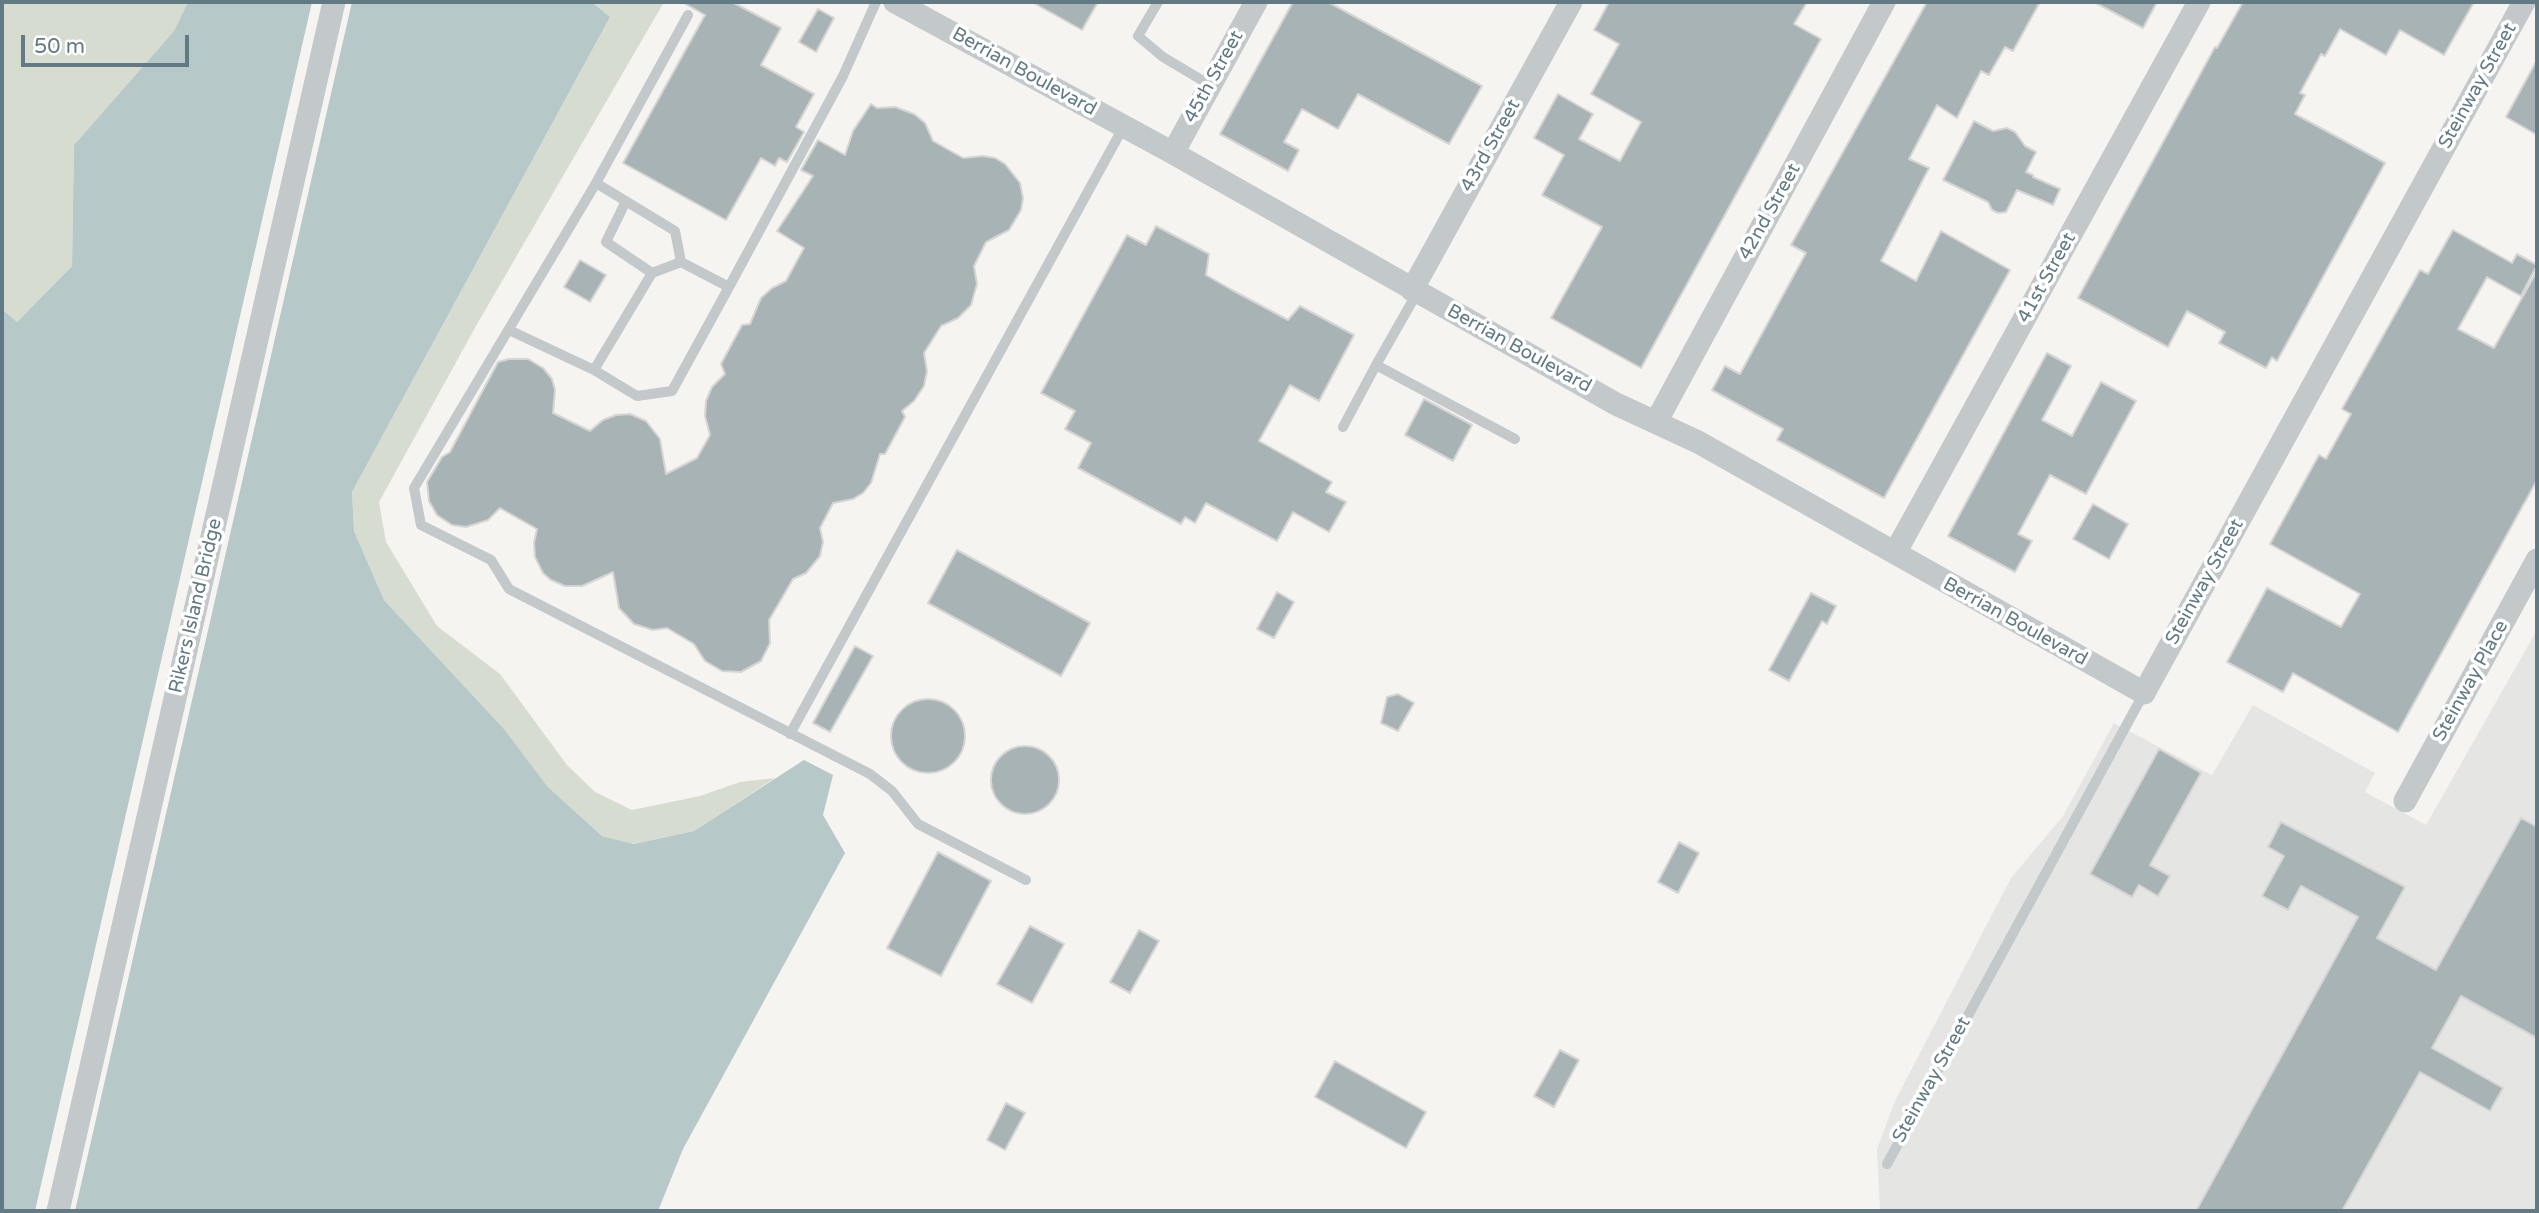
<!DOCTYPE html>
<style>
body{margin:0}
#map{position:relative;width:2539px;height:1213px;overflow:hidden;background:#f5f4f0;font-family:"Varela Round",sans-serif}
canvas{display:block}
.frame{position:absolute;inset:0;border:4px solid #617a83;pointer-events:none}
.scale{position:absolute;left:21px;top:35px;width:168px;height:32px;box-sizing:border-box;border:4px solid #617a83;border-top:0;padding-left:9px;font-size:21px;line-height:24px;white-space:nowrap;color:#617a83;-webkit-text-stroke:5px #fff;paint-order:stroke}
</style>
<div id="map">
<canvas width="2539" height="1213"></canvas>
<div class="frame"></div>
<div class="scale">50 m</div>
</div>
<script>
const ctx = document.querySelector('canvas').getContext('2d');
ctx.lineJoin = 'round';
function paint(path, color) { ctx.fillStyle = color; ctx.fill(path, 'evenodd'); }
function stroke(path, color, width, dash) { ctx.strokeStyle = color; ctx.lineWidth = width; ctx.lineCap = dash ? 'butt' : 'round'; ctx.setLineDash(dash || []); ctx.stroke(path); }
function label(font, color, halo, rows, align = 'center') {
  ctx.font = font + ' "Varela Round",sans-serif'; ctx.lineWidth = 7; ctx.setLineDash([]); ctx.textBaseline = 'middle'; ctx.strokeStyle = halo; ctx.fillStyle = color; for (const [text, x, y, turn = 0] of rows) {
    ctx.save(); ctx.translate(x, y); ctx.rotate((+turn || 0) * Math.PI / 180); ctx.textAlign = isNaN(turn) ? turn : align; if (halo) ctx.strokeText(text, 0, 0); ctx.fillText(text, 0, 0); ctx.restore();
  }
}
paint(new Path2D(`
 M 2537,630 L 2537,1211 L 1880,1211 L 1877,1149 L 1895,1101 L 2011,878 L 2063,816 L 2114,723 L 2212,775 L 2253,705 L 2375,773 L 2365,792 L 2426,825 Z`), '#e5e5e3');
paint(new Path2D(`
 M 2,2 L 188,2 L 174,31 L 74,145 L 72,266 L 17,322 L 2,309 Z
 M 592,2 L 664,2 L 476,326 L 379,502 L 386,542 L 437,626 L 500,674 L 567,765 L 595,792 L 632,810 L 700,796 L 740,782 L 775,778 L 694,831 L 634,844 L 602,836 L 548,787 L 504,729 L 384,600 L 354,531 L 352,492 L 610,17 Z`), '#d7dcd0');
paint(new Path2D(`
 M 188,2 L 592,2 L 610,17 L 352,492 L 354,531 L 384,600 L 504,729 L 548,787 L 602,836 L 634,844 L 694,831 L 804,760 L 833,775 L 823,815 L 845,853 L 683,1149 L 658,1211 L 2,1211 L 2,309 L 17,322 L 72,266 L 74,145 L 174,31 Z`), '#b7c8c9');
paint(new Path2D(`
 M 312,2 L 352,2 L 75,1211 L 35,1211 Z`), '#f5f4f0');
const building = new Path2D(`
 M 682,2 L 732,2 L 781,28 L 761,65 L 814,94 L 796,127 L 804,132 L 787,162 L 779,158 L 775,166 L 761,158 L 726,220 L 623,163 L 705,15 Z
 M 1032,2 L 1098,2 L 1082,30 Z
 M 1293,2 L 1328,2 L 1482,86 L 1449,144 L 1358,94 L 1338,129 L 1302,109 L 1284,142 L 1299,150 L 1288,171 L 1220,134 Z
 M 1609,2 L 1807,2 L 1794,24 L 1821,39 L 1641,368 L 1551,318 L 1602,227 L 1542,195 L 1564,155 L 1534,138 L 1558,94 L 1593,114 L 1579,139 L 1620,161 L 1641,122 L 1591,94 L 1619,44 L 1594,30 Z
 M 1927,2 L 2040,2 L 2013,51 L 2005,47 L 1989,75 L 1981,71 L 1957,118 L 1937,105 L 1909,159 L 1929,168 L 1881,261 L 1916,281 L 1941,231 L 2010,270 L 1884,498 L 1777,440 L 1783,429 L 1712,390 L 1725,366 L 1740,374 L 1806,253 L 1791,245 Z
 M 2094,2 L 2157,2 L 2143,28 Z
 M 2243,2 L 2474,2 L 2444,55 L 2400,30 L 2386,55 L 2340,29 L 2325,56 L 2321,54 L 2300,93 L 2305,95 L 2295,114 L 2385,163 L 2277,361 L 2272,357 L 2266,368 L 2219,343 L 2225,332 L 2187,311 L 2168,347 L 2078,298 L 2215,47 L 2217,48 Z
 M 818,9 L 834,18 L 816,52 L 799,42 Z
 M 2537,60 L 2537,135 L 2506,117 Z
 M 871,104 L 877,108 L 895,107 L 914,114 L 925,123 L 933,141 L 963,158 L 983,156 L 995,158 L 1005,164 L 1020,183 L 1023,198 L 1021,210 L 1009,230 L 986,242 L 974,266 L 977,284 L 971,305 L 958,318 L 941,326 L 924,353 L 927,371 L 924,386 L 914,401 L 902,411 L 905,417 L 885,454 L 880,454 L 871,483 L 863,493 L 853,499 L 833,503 L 820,528 L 823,542 L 820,556 L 806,573 L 793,579 L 769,620 L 770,643 L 761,661 L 741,672 L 722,671 L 705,661 L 694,644 L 667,628 L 653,630 L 634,624 L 619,608 L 613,572 L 582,586 L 565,586 L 551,580 L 543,573 L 535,557 L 534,543 L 537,529 L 500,508 L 488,520 L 466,527 L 452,525 L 437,515 L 429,501 L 427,482 L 442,457 L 450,452 L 498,362 L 509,359 L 528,359 L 543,368 L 552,379 L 555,390 L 553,413 L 590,431 L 603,420 L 616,415 L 630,414 L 646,421 L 660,439 L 666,474 L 697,458 L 710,435 L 705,416 L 706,401 L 712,387 L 725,374 L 721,364 L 742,325 L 750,324 L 761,298 L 772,288 L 786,281 L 804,248 L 777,231 L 813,176 L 801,170 L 818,140 L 845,155 L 853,131 Z
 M 1974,121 L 1993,131 L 2007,128 L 2015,132 L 2025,146 L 2036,152 L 2026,172 L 2033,175 L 2033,177 L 2060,189 L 2053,205 L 2017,190 L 2006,212 L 1998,213 L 1992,210 L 1988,202 L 1943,180 Z
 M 1156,226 L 1209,254 L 1206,275 L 1232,290 L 1288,320 L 1300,306 L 1354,335 L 1319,401 L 1290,385 L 1259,441 L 1332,482 L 1326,492 L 1346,502 L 1329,532 L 1293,512 L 1277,541 L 1206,503 L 1195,523 L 1185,517 L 1181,524 L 1078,468 L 1091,443 L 1065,429 L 1075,411 L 1041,393 L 1127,235 L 1146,245 Z
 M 2453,230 L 2512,263 L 2517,254 L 2537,265 L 2521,296 L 2487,277 L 2458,329 L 2494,348 L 2537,271 L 2537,480 L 2398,732 L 2293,673 L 2283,692 L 2227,662 L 2267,588 L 2341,627 L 2360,594 L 2270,544 L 2319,455 L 2326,459 L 2351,414 L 2342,409 L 2420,270 L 2428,274 Z
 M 580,260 L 606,275 L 590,302 L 564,287 Z
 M 2047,353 L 2071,366 L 2042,420 L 2072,436 L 2101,382 L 2136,401 L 2086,494 L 2050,475 L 2018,534 L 2032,541 L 2015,572 L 1948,536 Z
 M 1424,399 L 1472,425 L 1453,461 L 1405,435 Z
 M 2093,504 L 2128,524 L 2109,559 L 2073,539 Z
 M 957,550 L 1090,623 L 1061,676 L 928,603 Z
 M 1277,592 L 1294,602 L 1274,638 L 1257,629 Z
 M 1811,593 L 1836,606 L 1827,624 L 1822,621 L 1789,681 L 1769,670 Z
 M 855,646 L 873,656 L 830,732 L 813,723 Z
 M 1398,694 L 1414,703 L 1398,731 L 1381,723 L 1387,697 Z
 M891 736a37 37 0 1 1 74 0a37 37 0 1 1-74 0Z
 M991 780a34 34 0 1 1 68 0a34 34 0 1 1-68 0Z
 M 2159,749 L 2201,773 L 2150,865 L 2170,876 L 2158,896 L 2139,885 L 2132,897 L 2090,874 Z
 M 2521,818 L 2537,827 L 2537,1038 L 2461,996 L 2432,1048 L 2503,1088 L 2490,1111 L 2420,1072 L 2342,1211 L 2196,1211 L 2358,917 L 2301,886 L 2288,910 L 2262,896 L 2284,856 L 2268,847 L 2281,822 L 2405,887 L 2377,938 L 2436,970 Z
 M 1679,842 L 1699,853 L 1678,893 L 1658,882 Z
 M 938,852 L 991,881 L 941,976 L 887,948 Z
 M 1030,926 L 1064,944 L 1032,1003 L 997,984 Z
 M 1139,930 L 1159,941 L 1130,993 L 1110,982 Z
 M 1560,1050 L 1579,1060 L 1554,1107 L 1534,1096 Z
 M 1335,1061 L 1426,1112 L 1406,1148 L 1315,1097 Z
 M 1006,1103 L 1025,1113 L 1005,1150 L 987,1140 Z`);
paint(building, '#a8b3b5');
stroke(building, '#d5d5d3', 2);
stroke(new Path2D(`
 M 1158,2 L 1138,36 L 1163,57 L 1210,85
 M 688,15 L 596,183 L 414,488 L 421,525 L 491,560 L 509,589 L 870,774 L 892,791 L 918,824 L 1026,880
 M 596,183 L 675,231 L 681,262
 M 626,201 L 606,242 L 652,273 L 681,262 L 729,287 L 843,76 L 876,2
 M 1417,293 L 1376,365 L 1515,439
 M 509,330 L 594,370 L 652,273
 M 594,370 L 637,396 L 672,391 L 729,287
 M 1343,427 L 1376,365
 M 790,734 L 1124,126
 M 1887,1164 L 2144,693`), '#c3c8ca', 10);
stroke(new Path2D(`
 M 895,2 L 1173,153 L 1616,404 L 1698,442 L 2144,693 L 2524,2
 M 1173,153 L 1256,2
 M 1412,290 L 1571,2
 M 1656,422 L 1884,2
 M 1895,553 L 2199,2
 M 2405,801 L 2537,560
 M 58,1211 L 334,2`), '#c3c8ca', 23);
label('19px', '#617a83', '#fff', [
 ["Berrian Boulevard",1024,72,29],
 ["45th Street",1214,77,-61],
 ["Steinway Street",2478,86,-61],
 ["43rd Street",1491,146,-61],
 ["42nd Street",1770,212,-61],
 ["41st Street",2047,278,-61],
 ["Berrian Boulevard",1519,349,29],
 ["Steinway Street",2205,582,-61],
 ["Rikers Island Bridge",196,606,-77],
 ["Berrian Boulevard",2015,622,29],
 ["Steinway Place",2471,681,-61],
 ["Steinway Street",1932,1080,-61]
]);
</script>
